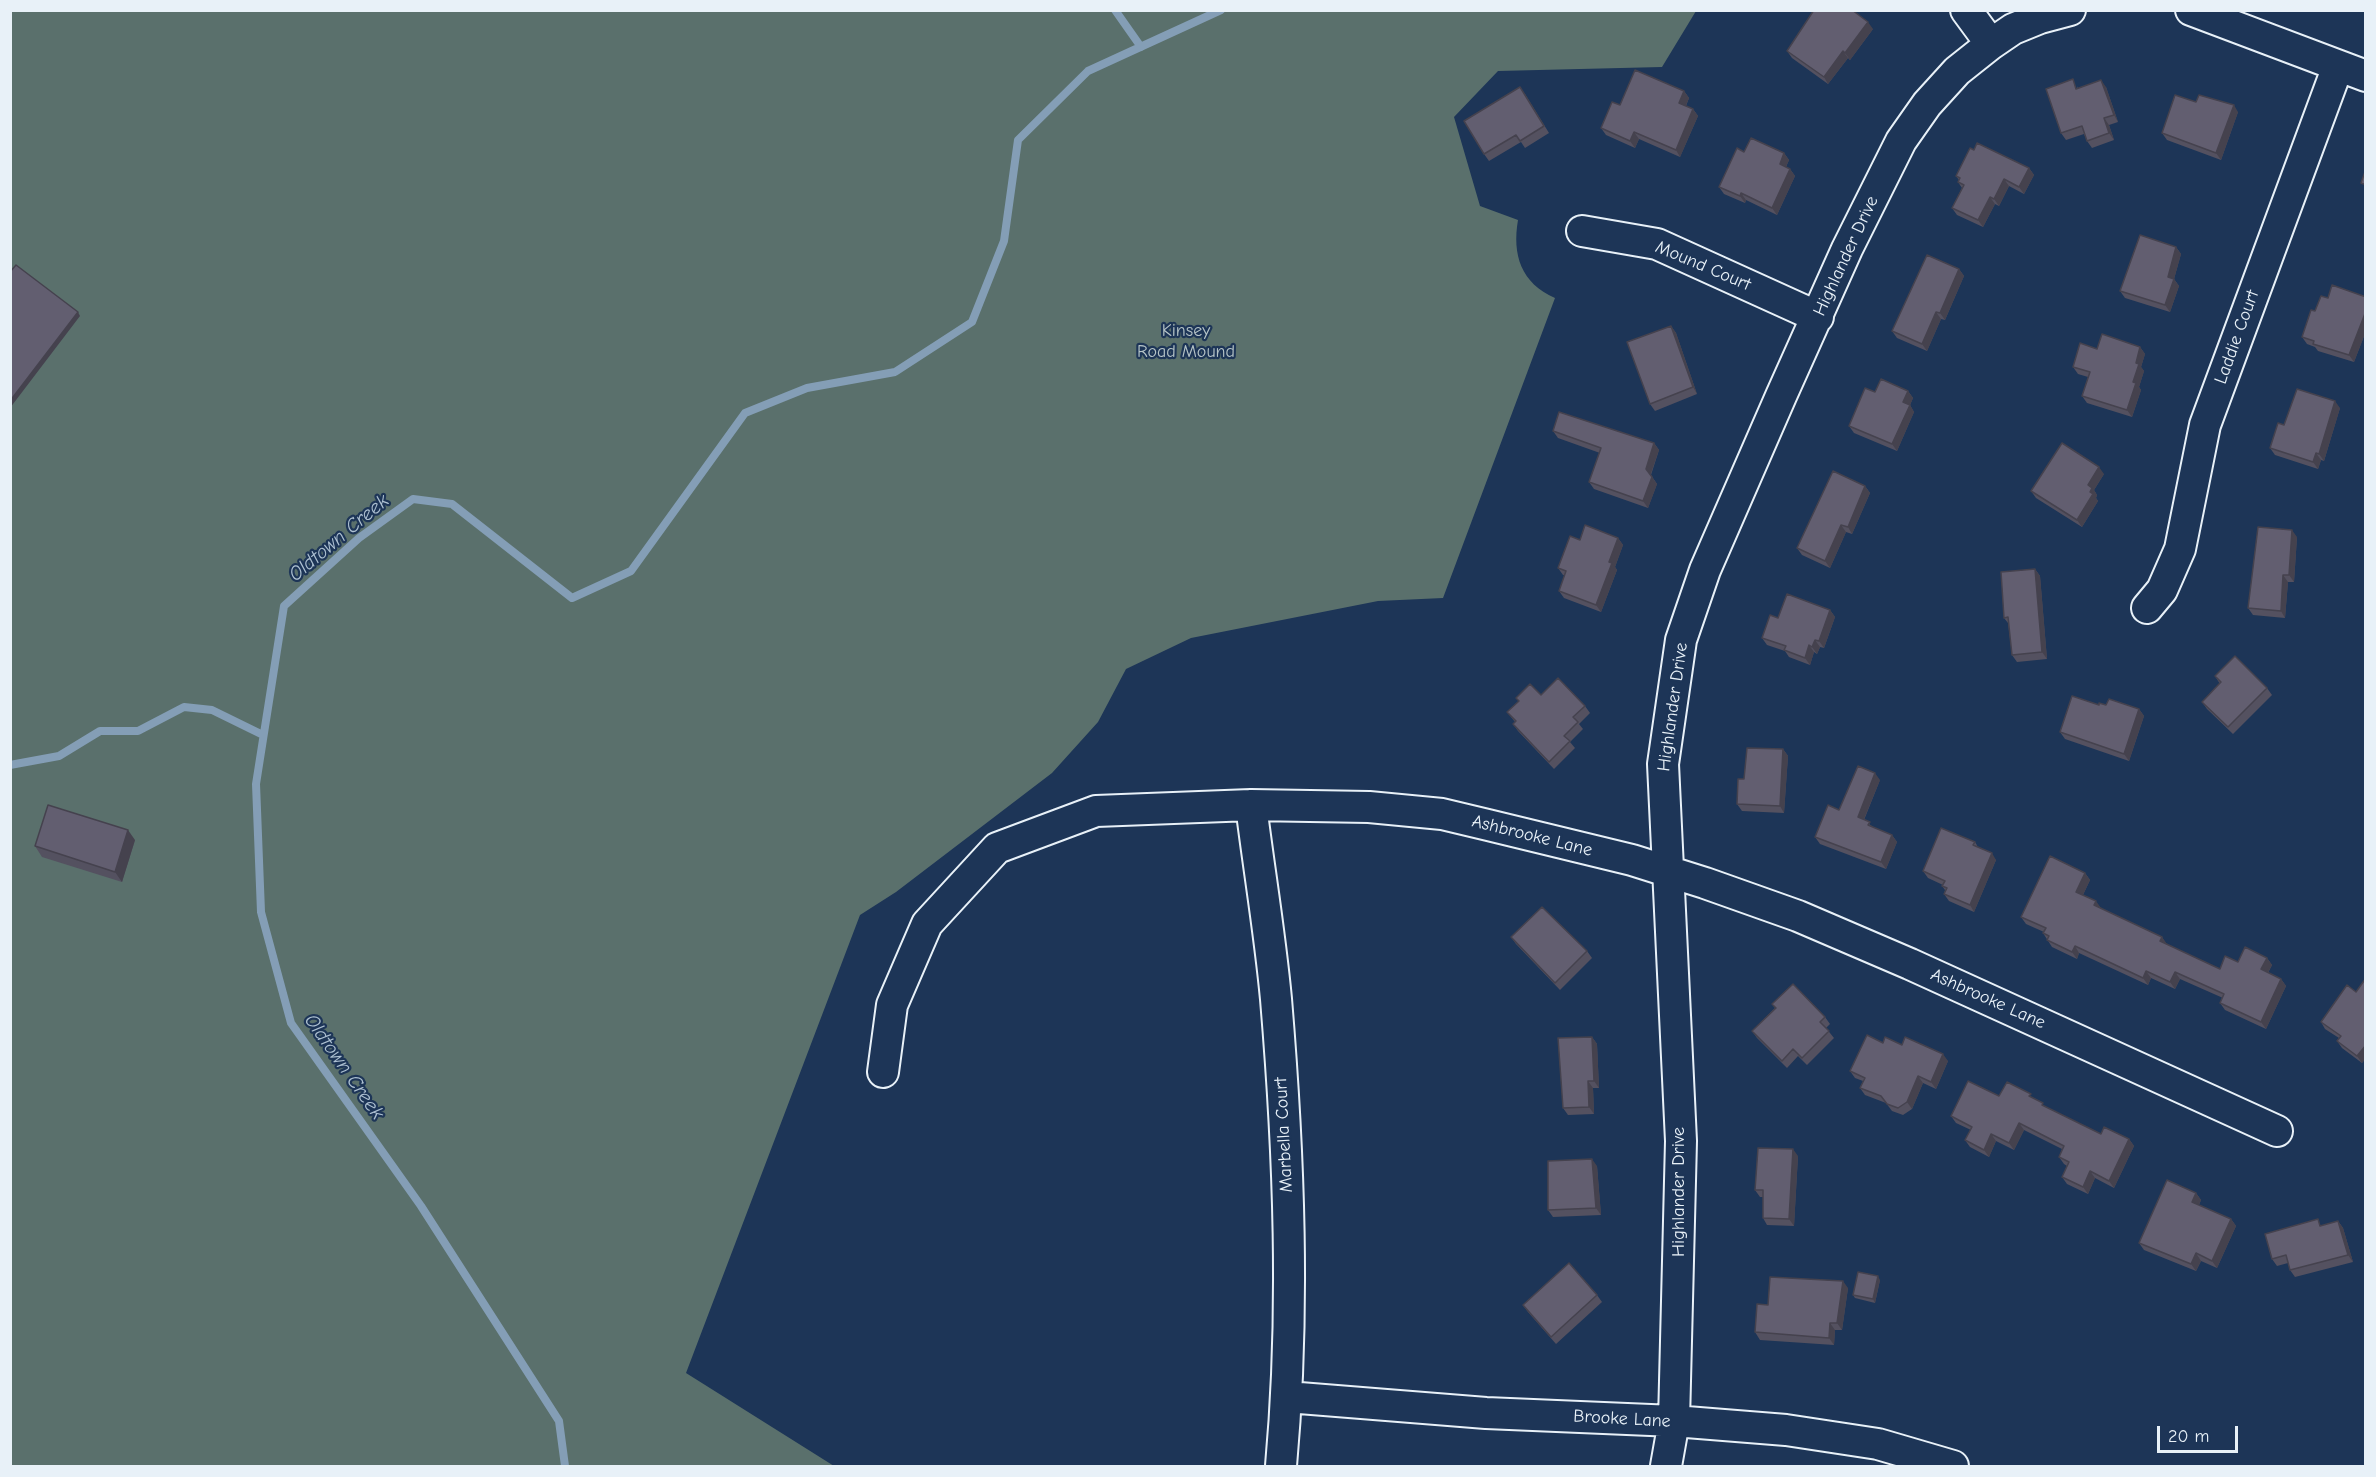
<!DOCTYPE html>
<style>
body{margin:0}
#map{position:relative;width:2376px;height:1477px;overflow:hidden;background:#1d3557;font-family:"Comic Neue",sans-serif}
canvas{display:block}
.frame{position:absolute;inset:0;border:12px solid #e8f1f8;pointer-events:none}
.scale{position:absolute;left:2157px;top:1426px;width:81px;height:27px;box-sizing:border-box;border:3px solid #e8f1f8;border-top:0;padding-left:8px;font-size:18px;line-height:21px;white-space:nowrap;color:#e8f1f8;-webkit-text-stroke:4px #1d3557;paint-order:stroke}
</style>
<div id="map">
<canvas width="2376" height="1477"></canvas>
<div class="frame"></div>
<div class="scale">20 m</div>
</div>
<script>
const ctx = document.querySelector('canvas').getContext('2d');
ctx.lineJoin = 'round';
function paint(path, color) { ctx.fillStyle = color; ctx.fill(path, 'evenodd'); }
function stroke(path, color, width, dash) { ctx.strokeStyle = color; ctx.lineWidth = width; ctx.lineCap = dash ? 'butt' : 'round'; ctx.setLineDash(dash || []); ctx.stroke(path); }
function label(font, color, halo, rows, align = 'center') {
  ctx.font = font + ' "Comic Neue",sans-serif'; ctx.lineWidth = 4.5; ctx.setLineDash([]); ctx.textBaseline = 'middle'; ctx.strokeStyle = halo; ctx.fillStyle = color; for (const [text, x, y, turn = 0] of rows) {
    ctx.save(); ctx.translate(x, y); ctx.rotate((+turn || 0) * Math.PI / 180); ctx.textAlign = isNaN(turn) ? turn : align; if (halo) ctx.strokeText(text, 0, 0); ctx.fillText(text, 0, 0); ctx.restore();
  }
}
paint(new Path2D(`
 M 10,11 L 1696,11 L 1662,67 L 1498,71 L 1454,117 L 1480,206 L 1518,220 C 1512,255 1521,283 1555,298 L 1443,598 L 1378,601 L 1191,638 L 1126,669 L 1098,722 L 1052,773 L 896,892 L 860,915 L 686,1373 L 834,1466 L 11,1466 Z`), '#5a706c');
stroke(new Path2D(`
 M 1115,10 L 1141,47
 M 10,765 L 59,756 L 100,731 L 138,731 L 184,707 L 212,710 L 263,735
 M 565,1466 L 559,1421 L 421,1206 L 291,1023 L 261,912 L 256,784 L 284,606 L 359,538 L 413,499 L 452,504 L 572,598 L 631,571 L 745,413 L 807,388 L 895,372 L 972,322 L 1004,241 L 1018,140 L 1088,71 L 1221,10`), '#849eb6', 8);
const minor = new Path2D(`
 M 1966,10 L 1991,44
 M 2191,10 L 2366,76
 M 1582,231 L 1657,244 L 1818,317
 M 2147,608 L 2162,590 L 2180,549 L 2205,425 L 2338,66
 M 1251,805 C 1259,870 1270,934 1276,999 C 1289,1154 1295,1312 1281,1466
 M 883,1072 L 892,1005 L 927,924 L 997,848 L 1096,811 L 1251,805 L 1369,807 L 1442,814 L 1488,825 L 1632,860 L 1705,883 L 1798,916 L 1910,964 L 2277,1131
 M 1287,1397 L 1486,1413 L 1674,1421 L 1786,1430 L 1878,1444 L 1953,1466
 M 1666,1466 L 1674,1421 L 1681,1141 L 1663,764 L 1681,640 L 1705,570 L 1781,396 L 1847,249 L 1901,141 L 1927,104 L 1957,71 L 1991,44 L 2013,29 L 2040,18 L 2070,10`);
stroke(minor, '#e8f1f8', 34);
stroke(minor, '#1d3557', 30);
paint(new Path2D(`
 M 1873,29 L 1850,60 L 1848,58 L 1828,84 L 1792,58 L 1787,51 Z
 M 2078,86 L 2078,88 L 2106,87 L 2118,122 L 2109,125 L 2114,140 L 2092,148 L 2087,141 L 2084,134 L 2066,140 L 2061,133 Z
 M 1684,91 L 1689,98 L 1686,106 L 1693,109 L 1698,116 L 1680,157 L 1639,139 L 1635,148 L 1606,135 L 1601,128 L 1620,105 Z
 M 1525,94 L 1549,133 L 1525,148 L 1521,142 L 1489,161 L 1484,154 Z
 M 2196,102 L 2238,112 L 2221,160 L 2167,140 L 2162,133 Z
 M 1974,150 L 2029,168 L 2034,175 L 2024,194 L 2009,186 L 1999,206 L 1995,204 L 1983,227 L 1957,215 L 1952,208 L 1962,188 L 1958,182 L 1959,180 L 1956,176 Z
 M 1744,152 L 1784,153 L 1789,160 L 1786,167 L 1790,169 L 1795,176 L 1777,215 L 1746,200 L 1745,203 L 1724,194 L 1719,187 Z
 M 2176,247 L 2181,254 L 2174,279 L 2179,286 L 2170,312 L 2125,298 L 2120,291 Z
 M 1959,269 L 1964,276 L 1945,320 L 1941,319 L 1927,351 L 1897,338 L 1892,331 Z
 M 2366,297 L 2366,331 L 2354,362 L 2318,351 L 2315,347 L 2307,344 L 2302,337 L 2315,311 L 2328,298 Z
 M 1671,326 L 1676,333 L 1697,394 L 1655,411 L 1650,404 Z
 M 2140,347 L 2145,354 L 2141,367 L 2144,371 L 2139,387 L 2141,390 L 2132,417 L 2087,403 L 2082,396 L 2088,377 L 2078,374 L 2073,367 L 2097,349 Z
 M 1908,391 L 1913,398 L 1910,405 L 1914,412 L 1897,451 L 1854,433 L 1849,426 L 1875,392 Z
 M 2340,408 L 2324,461 L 2321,460 L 2318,469 L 2275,455 L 2270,448 L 2284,425 Z
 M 1553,431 L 1654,443 L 1659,450 L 1651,475 L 1657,484 L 1648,508 L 1594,489 L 1589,482 L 1600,453 L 1558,438 Z
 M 2104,474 L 2094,490 L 2097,495 L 2096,498 L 2098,501 L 2082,527 L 2036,498 L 2031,491 Z
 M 1865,486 L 1870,493 L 1852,534 L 1846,532 L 1830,568 L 1802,555 L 1797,548 Z
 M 2297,537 L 2294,582 L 2288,582 L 2285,618 L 2253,615 L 2248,608 Z
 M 1618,538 L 1623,545 L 1615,567 L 1617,570 L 1601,612 L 1564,598 L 1559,591 L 1565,575 L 1563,575 L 1558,568 L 1580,540 Z
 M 2035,569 L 2040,576 L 2047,659 L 2017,662 L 2012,655 L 2008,623 L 2004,618 Z
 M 1830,610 L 1835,617 L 1824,648 L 1820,647 L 1817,654 L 1814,652 L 1810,665 L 1789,657 L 1785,651 L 1767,645 L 1762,638 L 1778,618 Z
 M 2215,676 L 2267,688 L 2272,695 L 2233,734 L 2207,709 L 2202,702 L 2220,684 Z
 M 1541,695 L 1585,706 L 1590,713 L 1579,724 L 1583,729 L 1570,742 L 1575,748 L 1554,769 L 1518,731 L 1513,724 L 1515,722 L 1507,712 Z
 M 2099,705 L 2139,709 L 2144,716 L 2129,761 L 2065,739 L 2060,732 Z
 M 1783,749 L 1788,756 L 1784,813 L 1742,811 L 1737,804 L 1744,779 Z
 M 1880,780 L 1864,820 L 1873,827 L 1892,835 L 1897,842 L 1886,869 L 1820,844 L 1815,837 L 1839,810 Z
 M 135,840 L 122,882 L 42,857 L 35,846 Z
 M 1975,842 L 1978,847 L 1996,860 L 1974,912 L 1949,901 L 1944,894 L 1945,890 L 1942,886 L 1943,885 L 1928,878 L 1923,871 Z
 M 2085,873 L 2090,880 L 2083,895 L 2100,908 L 2162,937 L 2166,944 L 2220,969 L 2238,962 L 2267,958 L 2272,965 L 2268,973 L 2281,979 L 2286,986 L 2266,1029 L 2225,1010 L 2220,1003 L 2223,998 L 2180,979 L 2175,989 L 2151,978 L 2148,985 L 2079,953 L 2077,959 L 2052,947 L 2043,933 L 2044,932 L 2026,924 L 2021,917 Z
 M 1511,937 L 1587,951 L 1592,958 L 1560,990 L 1516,944 Z
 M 2366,978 L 2366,1058 L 2362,1063 L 2342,1048 L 2337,1041 L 2339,1038 L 2325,1029 L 2321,1022 L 2356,992 Z
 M 1772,1004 L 1825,1017 L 1830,1024 L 1826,1028 L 1834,1038 L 1807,1065 L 1798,1056 L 1787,1068 L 1757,1038 L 1752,1031 L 1775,1008 Z
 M 1592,1037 L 1597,1044 L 1599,1088 L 1593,1088 L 1594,1114 L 1568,1115 L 1563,1108 Z
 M 1883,1043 L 1902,1045 L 1948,1061 L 1936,1089 L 1923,1083 L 1912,1109 L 1903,1115 L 1892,1111 L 1886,1103 L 1865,1095 L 1860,1088 L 1863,1081 L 1855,1078 L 1850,1071 Z
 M 1999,1096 L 2033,1098 L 2047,1108 L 2101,1134 L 2129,1139 L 2134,1146 L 2114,1188 L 2095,1178 L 2088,1194 L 2067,1184 L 2062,1177 L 2067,1166 L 2064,1164 L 2059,1157 L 2062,1149 L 2024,1130 L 2014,1150 L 1996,1141 L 1989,1157 L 1970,1147 L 1965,1140 L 1971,1130 L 1956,1123 L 1951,1116 Z
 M 1798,1156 L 1794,1226 L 1767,1225 L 1763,1218 L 1763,1197 L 1760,1197 L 1755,1190 Z
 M 1597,1166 L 1601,1215 L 1553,1217 L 1548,1210 Z
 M 2196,1193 L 2201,1200 L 2199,1205 L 2231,1219 L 2236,1226 L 2217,1268 L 2201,1261 L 2196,1271 L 2144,1250 L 2139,1243 Z
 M 2338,1221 L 2343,1228 L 2353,1262 L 2295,1277 L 2290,1270 L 2288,1263 L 2277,1266 L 2272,1259 L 2323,1225 Z
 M 1880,1280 L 1875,1303 L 1855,1298 L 1853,1295 Z
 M 1848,1288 L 1842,1330 L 1835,1330 L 1834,1345 L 1760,1340 L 1755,1332 L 1768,1305 Z
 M 1597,1295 L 1602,1302 L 1556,1344 L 1528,1312 L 1523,1305 Z`), '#545160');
paint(new Path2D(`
 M 1868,22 L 1873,29 L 1850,60 L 1845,53 Z
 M 1843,51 L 1848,58 L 1828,84 L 1824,77 Z
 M 2101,80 L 2106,87 L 2118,122 L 2114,115 Z
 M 1684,91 L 1689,98 L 1684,110 L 1679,103 Z
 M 2234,105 L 2238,112 L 2221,160 L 2216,153 Z
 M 1693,109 L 1698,116 L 1680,157 L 1676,150 Z
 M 2104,118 L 2109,125 L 2114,140 L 2109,133 Z
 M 1634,132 L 1639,139 L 1635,148 L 1630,141 Z
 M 1784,153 L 1789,160 L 1784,171 L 1780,164 Z
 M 2029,168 L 2034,175 L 2024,194 L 2019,187 Z
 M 1790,169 L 1795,176 L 1777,215 L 1772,208 Z
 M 2004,179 L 2009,186 L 1999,206 L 1994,199 Z
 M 1741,193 L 1746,200 L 1745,203 L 1740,196 Z
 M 1990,197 L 1995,204 L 1983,227 L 1978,220 Z
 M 2176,247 L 2181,254 L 2174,279 L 2179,286 L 2170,312 L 2165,305 L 2168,277 Z
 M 1959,269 L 1964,276 L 1945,320 L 1940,313 Z
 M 2366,311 L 2366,331 L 2354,362 L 2349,355 Z
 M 78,312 L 80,316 L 10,408 L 10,401 Z
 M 1936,312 L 1941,319 L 1927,351 L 1922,344 Z
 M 1671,326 L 1676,333 L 1697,394 L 1693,387 Z
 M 2140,347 L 2145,354 L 2141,367 L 2144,371 L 2139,387 L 2141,390 L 2132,417 L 2127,410 L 2133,382 L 2136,363 Z
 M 1908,391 L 1913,398 L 1910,405 L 1914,412 L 1897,451 L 1892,444 L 1903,402 Z
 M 2335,401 L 2340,408 L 2324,461 L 2319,454 Z
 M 1654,443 L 1659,450 L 1650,476 L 1646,469 Z
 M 2316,453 L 2321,460 L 2318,469 L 2313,462 Z
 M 2099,467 L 2104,474 L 2094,490 L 2097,495 L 2096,498 L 2098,501 L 2082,527 L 2077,520 L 2088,485 Z
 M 1652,477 L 1657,484 L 1648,508 L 1643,501 Z
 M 1865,486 L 1870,493 L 1852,534 L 1848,527 Z
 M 1841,525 L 1846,532 L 1830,568 L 1825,561 Z
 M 2292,530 L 2297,537 L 2294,582 L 2289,575 Z
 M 1618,538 L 1623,545 L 1615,567 L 1617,570 L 1601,612 L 1596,605 L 1609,562 Z
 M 2035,569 L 2040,576 L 2047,659 L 2042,652 Z
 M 2283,575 L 2288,582 L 2285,618 L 2281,611 Z
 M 1830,610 L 1835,617 L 1824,648 L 1819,641 Z
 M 1815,640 L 1820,647 L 1817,654 L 1812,647 Z
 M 1809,645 L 1814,652 L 1810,665 L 1805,658 Z
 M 2139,709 L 2144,716 L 2129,761 L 2124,754 Z
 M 1783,749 L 1788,756 L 1784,813 L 1780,806 Z
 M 1875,773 L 1880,780 L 1862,824 L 1858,817 Z
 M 128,830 L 135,840 L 122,882 L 115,872 Z
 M 1892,835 L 1897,842 L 1886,869 L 1881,862 Z
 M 1992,853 L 1996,860 L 1974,912 L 1970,905 Z
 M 2085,873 L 2090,880 L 2081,899 L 2076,892 Z
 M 2096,901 L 2101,908 L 2094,905 Z
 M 2162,937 L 2167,944 L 2165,948 L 2160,941 Z
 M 2075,946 L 2079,953 L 2077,959 L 2072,952 Z
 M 2267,958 L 2272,965 L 2266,976 L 2261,969 Z
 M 2146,971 L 2151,978 L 2148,985 L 2143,978 Z
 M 2175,972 L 2180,979 L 2175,989 L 2170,982 Z
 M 2281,979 L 2286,986 L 2266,1029 L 2261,1022 Z
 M 1592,1037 L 1597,1044 L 1599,1088 L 1594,1081 Z
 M 2366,1045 L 2366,1058 L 2362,1063 L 2357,1056 Z
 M 1943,1054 L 1948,1061 L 1936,1089 L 1931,1082 Z
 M 1918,1076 L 1923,1083 L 1912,1109 L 1907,1102 Z
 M 1588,1081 L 1593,1088 L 1594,1114 L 1589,1107 Z
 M 2019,1123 L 2024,1130 L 2014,1150 L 2009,1143 Z
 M 1991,1134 L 1996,1141 L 1989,1157 L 1984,1150 Z
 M 2129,1139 L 2134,1146 L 2114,1188 L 2109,1181 Z
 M 1793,1149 L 1798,1156 L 1794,1226 L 1789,1219 Z
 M 1592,1159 L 1597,1166 L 1601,1215 L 1596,1208 Z
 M 2090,1171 L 2095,1178 L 2088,1194 L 2083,1187 Z
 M 2196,1193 L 2201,1200 L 2197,1209 L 2192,1202 Z
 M 2231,1219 L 2236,1226 L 2217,1268 L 2212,1261 Z
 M 2338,1221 L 2343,1228 L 2353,1262 L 2348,1255 Z
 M 2196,1253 L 2201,1261 L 2196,1271 L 2191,1264 Z
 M 1878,1276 L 1880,1280 L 1875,1303 L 1873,1299 Z
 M 1843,1281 L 1848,1288 L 1842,1330 L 1837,1323 Z
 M 1830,1323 L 1835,1330 L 1834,1345 L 1829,1338 Z`), '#45424e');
const building = new Path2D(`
 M 1814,10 L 1852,10 L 1868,22 L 1845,53 L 1843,51 L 1824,77 L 1787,51 Z
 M 1635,70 L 1684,91 L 1679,103 L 1693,109 L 1676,150 L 1634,132 L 1630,141 L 1601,128 L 1612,102 L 1620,105 Z
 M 2073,79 L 2076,89 L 2101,80 L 2114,115 L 2104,118 L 2109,133 L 2087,141 L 2082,126 L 2061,133 L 2046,89 Z
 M 1520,87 L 1544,126 L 1520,141 L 1516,135 L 1484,154 L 1464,121 Z
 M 2175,95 L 2196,102 L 2199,95 L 2234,105 L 2216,153 L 2162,133 Z
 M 1751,138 L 1784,153 L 1780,164 L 1790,169 L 1772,208 L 1741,193 L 1740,196 L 1719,187 L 1737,148 L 1744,152 Z
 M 1977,143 L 2029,168 L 2019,187 L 2004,179 L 1994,199 L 1990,197 L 1978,220 L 1952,208 L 1964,185 L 1958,182 L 1960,178 L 1956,176 L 1970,148 L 1974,150 Z
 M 2366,169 L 2366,185 L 2361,183 Z
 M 2140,235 L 2176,247 L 2168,277 L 2174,279 L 2165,305 L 2120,291 Z
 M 1927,255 L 1959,269 L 1940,313 L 1936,312 L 1922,344 L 1892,331 Z
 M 16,265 L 78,312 L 10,401 L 10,272 Z
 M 2332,285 L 2366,297 L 2366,311 L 2349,355 L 2313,344 L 2314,341 L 2302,337 L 2311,310 L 2315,311 L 2321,296 L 2328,298 Z
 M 1671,326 L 1693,387 L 1650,404 L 1627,342 Z
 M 2102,334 L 2140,347 L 2136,363 L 2139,364 L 2133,382 L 2136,383 L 2127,410 L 2082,396 L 2090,372 L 2073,367 L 2080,343 L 2097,349 Z
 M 1881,379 L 1908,391 L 1903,402 L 1910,405 L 1892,444 L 1849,426 L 1865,388 L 1875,392 Z
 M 2297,389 L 2335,401 L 2319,454 L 2316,453 L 2313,462 L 2270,448 L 2278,423 L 2284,425 Z
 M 1559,412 L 1654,443 L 1646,469 L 1652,477 L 1643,501 L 1589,482 L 1601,448 L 1553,431 Z
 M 2062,443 L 2099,467 L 2088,485 L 2092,488 L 2090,492 L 2093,494 L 2077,520 L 2031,491 Z
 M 1833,471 L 1865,486 L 1848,527 L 1841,525 L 1825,561 L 1797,548 Z
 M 1585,525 L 1618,538 L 1609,562 L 1612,563 L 1596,605 L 1559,591 L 1566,571 L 1558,568 L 1570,536 L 1580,540 Z
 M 2258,527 L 2292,530 L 2289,575 L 2283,575 L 2281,611 L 2248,608 Z
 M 2035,569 L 2042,652 L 2012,655 L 2008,617 L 2004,618 L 2001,572 Z
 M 1787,594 L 1830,610 L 1819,641 L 1815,640 L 1812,647 L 1809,645 L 1805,658 L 1784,650 L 1786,646 L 1762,638 L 1770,615 L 1778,618 Z
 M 2235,656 L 2267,688 L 2228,727 L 2202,702 L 2221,682 L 2215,676 Z
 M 1558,678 L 1585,706 L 1573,717 L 1578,722 L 1564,736 L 1570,741 L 1549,762 L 1513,724 L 1516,721 L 1507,712 L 1519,701 L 1516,698 L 1530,684 L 1541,695 Z
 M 2072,696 L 2099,705 L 2099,703 L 2106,705 L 2109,699 L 2139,709 L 2124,754 L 2060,732 Z
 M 1747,748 L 1783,749 L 1780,806 L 1737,804 L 1738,779 L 1744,779 Z
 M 1858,766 L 1875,773 L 1858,817 L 1870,822 L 1868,825 L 1892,835 L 1881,862 L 1815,837 L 1828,805 L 1839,810 Z
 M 48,805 L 128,830 L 115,872 L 35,846 Z
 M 1941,828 L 1975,842 L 1973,845 L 1992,853 L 1970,905 L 1944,894 L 1947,888 L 1942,886 L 1945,881 L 1923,871 Z
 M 2050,856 L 2085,873 L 2076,892 L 2096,901 L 2094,905 L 2162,937 L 2160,941 L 2220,969 L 2225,956 L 2238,962 L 2245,947 L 2267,958 L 2261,969 L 2281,979 L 2261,1022 L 2220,1003 L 2224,994 L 2175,972 L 2170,982 L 2146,971 L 2143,978 L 2075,946 L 2072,952 L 2047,940 L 2049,936 L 2043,933 L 2046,928 L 2021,917 Z
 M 1542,907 L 1587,951 L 1555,983 L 1511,937 Z
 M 2366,978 L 2366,1045 L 2357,1056 L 2337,1041 L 2341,1036 L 2321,1022 L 2347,985 L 2356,992 Z
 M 1793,984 L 1825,1017 L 1820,1022 L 1829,1031 L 1802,1058 L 1793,1049 L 1782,1061 L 1752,1031 L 1776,1008 L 1772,1004 Z
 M 1867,1035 L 1883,1043 L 1885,1037 L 1902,1045 L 1905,1037 L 1943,1054 L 1931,1082 L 1918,1076 L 1907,1102 L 1898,1108 L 1887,1104 L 1881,1096 L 1860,1088 L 1865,1078 L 1850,1071 Z
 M 1592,1037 L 1594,1081 L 1588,1081 L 1589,1107 L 1563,1108 L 1558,1038 Z
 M 1968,1081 L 1999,1096 L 2007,1082 L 2031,1094 L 2029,1096 L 2043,1103 L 2042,1105 L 2101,1134 L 2104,1127 L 2129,1139 L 2109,1181 L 2090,1171 L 2083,1187 L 2062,1177 L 2069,1162 L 2059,1157 L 2064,1146 L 2019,1123 L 2009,1143 L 1991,1134 L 1984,1150 L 1965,1140 L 1972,1127 L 1951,1116 Z
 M 1758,1148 L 1793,1149 L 1789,1219 L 1763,1218 L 1763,1190 L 1755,1190 Z
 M 1592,1159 L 1596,1208 L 1548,1210 L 1548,1161 Z
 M 2167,1180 L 2196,1193 L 2192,1202 L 2231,1219 L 2212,1261 L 2196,1253 L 2191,1264 L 2139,1243 Z
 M 2318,1219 L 2320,1226 L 2338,1221 L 2348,1255 L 2290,1270 L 2286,1255 L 2272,1259 L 2265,1234 Z
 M 1569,1263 L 1597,1295 L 1551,1337 L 1523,1305 Z
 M 1858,1272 L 1878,1276 L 1873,1299 L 1853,1295 Z
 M 1770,1277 L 1843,1281 L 1837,1323 L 1830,1323 L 1829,1338 L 1755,1332 L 1757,1304 L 1768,1305 Z`);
paint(building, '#625e70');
stroke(building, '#45424e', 1.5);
label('18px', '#e8f1f8', '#1d3557', [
 ["Highlander Drive",1846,256,-65],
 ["Mound Court",1703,266,23],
 ["Laddie Court",2237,337,-70],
 ["Highlander Drive",1673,707,-82],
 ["Ashbrooke Lane",1532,836,14],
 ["Ashbrooke Lane",1988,999,24],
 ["Marbella Court",1284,1135,-93],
 ["Highlander Drive",1679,1192,-90],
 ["Brooke Lane",1622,1419,3]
]);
label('18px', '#b6c4c7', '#1d3557', [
 ["Kinsey",1186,331],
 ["Road Mound",1186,352]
]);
label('italic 20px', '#aec1d2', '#1d3557', [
 ["Oldtown Creek",339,538,-40],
 ["Oldtown Creek",344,1067,55]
]);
</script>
